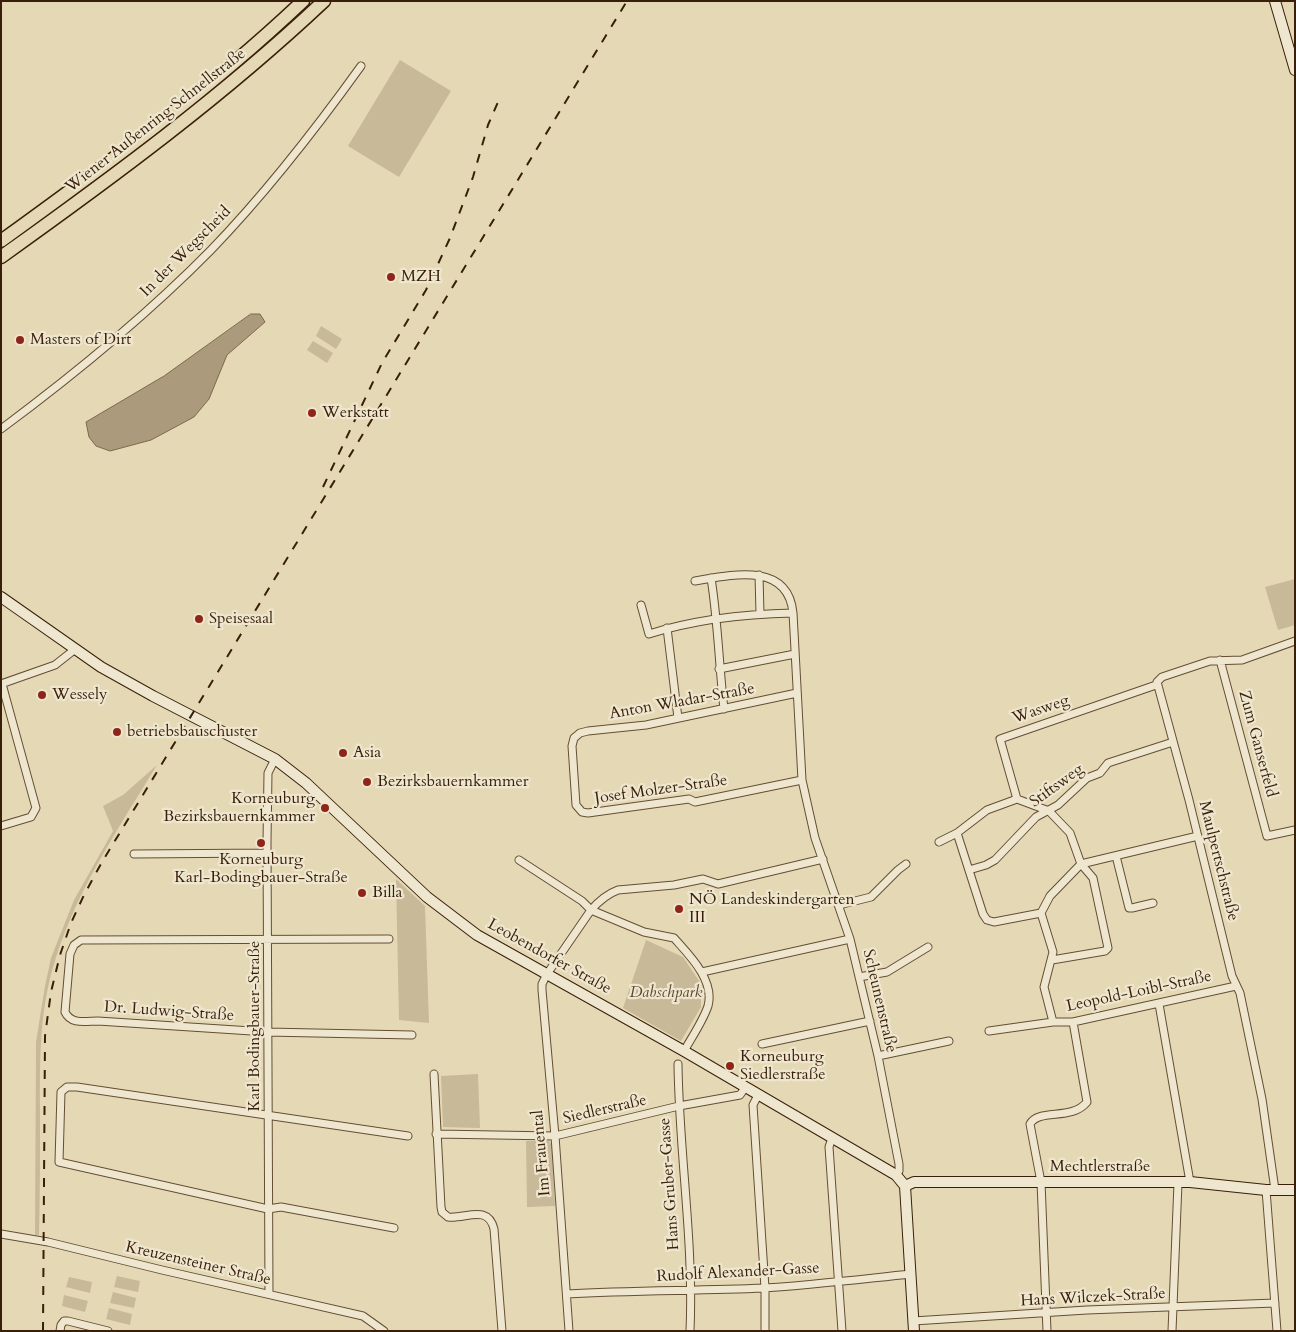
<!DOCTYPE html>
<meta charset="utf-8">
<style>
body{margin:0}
#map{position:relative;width:1296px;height:1332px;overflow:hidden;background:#e5d9b5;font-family:Cardo,serif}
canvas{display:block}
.frame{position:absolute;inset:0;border:2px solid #391f09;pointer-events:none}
</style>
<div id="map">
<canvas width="1296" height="1332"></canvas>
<div class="frame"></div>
</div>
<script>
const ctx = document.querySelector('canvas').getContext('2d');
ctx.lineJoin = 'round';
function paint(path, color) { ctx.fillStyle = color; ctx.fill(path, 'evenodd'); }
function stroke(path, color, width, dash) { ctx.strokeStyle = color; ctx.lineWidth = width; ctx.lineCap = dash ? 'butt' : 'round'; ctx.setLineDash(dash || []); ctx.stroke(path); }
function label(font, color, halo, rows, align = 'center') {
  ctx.font = font + ' Cardo,serif'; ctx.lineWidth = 4.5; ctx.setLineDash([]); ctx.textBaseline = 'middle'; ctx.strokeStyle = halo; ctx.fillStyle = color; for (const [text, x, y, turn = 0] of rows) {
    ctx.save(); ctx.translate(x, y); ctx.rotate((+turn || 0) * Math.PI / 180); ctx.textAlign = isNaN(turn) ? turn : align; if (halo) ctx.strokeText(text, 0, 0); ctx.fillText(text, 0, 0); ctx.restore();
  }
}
paint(new Path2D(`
 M 400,60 L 451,91 L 399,177 L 348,146 Z
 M 321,326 L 342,339 L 336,349 L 316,336 Z
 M 313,341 L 333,353 L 327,363 L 307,350 Z
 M 1295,579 L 1295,625 L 1278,630 L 1265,587 Z
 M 157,765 C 117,831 73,895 52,971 C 39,1017 40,1066 40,1114 C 40,1154 40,1195 39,1235 L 35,1235 L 36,1042 L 45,986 L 51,958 L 74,900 L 113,831 L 103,806 L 123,795 Z
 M 396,879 L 425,906 L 429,1023 L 399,1020 Z
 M 646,940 L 683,957 L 701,984 L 701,1007 L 681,1041 L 623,1008 Z
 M 478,1074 L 480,1128 L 443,1127 L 441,1076 Z
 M 526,1141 L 549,1141 L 552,1145 L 555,1206 L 527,1207 Z
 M 117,1276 L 140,1281 L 138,1292 L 114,1287 Z
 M 69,1277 L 92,1282 L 90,1293 L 66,1287 Z
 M 113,1292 L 136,1298 L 134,1308 L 110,1303 Z
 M 64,1295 L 88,1301 L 85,1312 L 62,1306 Z
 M 109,1308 L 132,1314 L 130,1325 L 106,1319 Z`), '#c8b998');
const water = new Path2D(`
 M 251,314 L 260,314 L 265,322 L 227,355 L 209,399 L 194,417 L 151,440 L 110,451 L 96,446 L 89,437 L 86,422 L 164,376 Z`);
paint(water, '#ab9a7b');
stroke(water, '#7d694d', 1);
const street = new Path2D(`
 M 1,429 C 75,374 146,316 211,250 C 266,193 315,130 361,66
 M 759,575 L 760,614
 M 711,578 C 718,622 719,665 724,709
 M 695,581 C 730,575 788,561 793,613 L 802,780 L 815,838 L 850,939 L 878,1056 L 899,1164 L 899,1171 L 896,1175
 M 641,605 L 649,634 C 696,619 744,614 793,613
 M 667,628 L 678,718
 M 1220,660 L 1267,836 L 1295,830
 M 719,669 L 795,654
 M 1,684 L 55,665 L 74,650
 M 797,693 L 646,725 L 588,731 L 580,733 L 574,738 L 572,746 L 576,805 L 582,812 L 588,813 L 689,799 L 695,802 L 802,780
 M 1,826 L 31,817 L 36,808 L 2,684
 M 957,833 L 983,914 L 987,920 L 994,922 L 1041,913
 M 939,842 L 957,833 L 987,810 L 1017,799
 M 134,854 L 268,853
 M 1116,856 L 1129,908 L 1132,908 L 1153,903
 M 519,860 L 582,901 L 591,910 L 644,932 L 674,938 C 689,955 715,980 708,1006 C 703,1021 692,1037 684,1051
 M 969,870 L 986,865 L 995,860 L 1036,817 L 1058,805 L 1087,778 L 1100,773 L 1108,763 L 1173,742
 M 839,905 L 871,897 L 898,870 L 906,864
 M 1041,913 L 1050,896 L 1081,864 L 1198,836
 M 1041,913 L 1053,952 L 1044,987 L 1053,1022
 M 389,939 L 81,940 L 74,945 L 70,954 L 65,1012 C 71,1025 86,1021 98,1021 L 267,1032 L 412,1035
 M 1052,960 L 1105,951 L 1108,948 L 1093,878 L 1081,864 L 1070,833 L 1049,811 L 1017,799 L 1000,739 L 1156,685
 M 702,972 L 850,939
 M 859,977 L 887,972 L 928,947
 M 1159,1004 L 1190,1182
 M 989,1031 L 1053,1022 L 1073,1022 L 1236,986
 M 762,1044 L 870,1021
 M 878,1056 L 949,1041
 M 678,1064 C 679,1153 694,1242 690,1331
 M 434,1074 L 441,1207 L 442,1212 L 448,1217 C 466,1219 488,1204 494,1229 L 502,1331
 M 758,1095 L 753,1105 L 765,1288 L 765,1331
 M 436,1134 L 555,1136 L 679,1106 L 740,1095 L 745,1088
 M 832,1138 L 829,1147 L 842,1331
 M 1266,1190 L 1277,1331
 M 1275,1190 L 1262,1099 L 1240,993 L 1232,976 L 1189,800 L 1157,682 L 1162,677 L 1210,661 L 1242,660 L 1295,641
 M 394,1228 L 281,1207 L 268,1209 L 59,1162 L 61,1092 L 67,1087 L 77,1087 L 408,1136
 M 1,1234 L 48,1242 L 162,1270 L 363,1316 L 384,1331
 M 269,1294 L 267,842 L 268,773 L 275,759
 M 567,1294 C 632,1290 698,1291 764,1288 C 813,1285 862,1279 911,1274
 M 913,1321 L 1087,1310 L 1275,1303
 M 60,1331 L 61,1325 L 64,1321 L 68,1321 L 108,1331
 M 569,1331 L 555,1136 L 542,990 L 542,984 L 547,974 L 591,910 C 599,901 607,894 618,890 L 674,885 L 703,879 L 718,884 L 823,859
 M 1047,1331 L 1041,1182 L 1030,1124 C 1039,1108 1072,1121 1087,1102 L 1073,1022
 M 1172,1331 L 1178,1183`);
const secondary = new Path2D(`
 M 1275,1 L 1295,70
 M 1,597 L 101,667 L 153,696 L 275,759 L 306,783 L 427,897 L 477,935 L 684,1051 L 896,1175 L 905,1186 L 914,1331
 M 905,1186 L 914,1182 L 1190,1182 L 1266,1190 L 1295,1190`);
const highway = new Path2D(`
 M 1,241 C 106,165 209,90 303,1
 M 1,257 C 113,177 223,96 324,1`);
stroke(street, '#644e34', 9);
stroke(secondary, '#391f09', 12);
stroke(highway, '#391f09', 15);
stroke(street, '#eee6cf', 7);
stroke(secondary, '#eee6cf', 10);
stroke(highway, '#e5d9b5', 12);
stroke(new Path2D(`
 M 323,487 L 382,363 L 426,290 L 450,238 L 473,177 L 488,125 L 498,102
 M 43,1331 L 45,1036 L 51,992 L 60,955 L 71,923 L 84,895 L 102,862 L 627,1`), '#391f09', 2, [9, 9]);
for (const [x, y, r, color] of [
 [391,277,5,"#8f2418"],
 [20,340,5,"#8f2418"],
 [312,413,5,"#8f2418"],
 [199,619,5,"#8f2418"],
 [42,695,5,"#8f2418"],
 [117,732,5,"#8f2418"],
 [343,753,5,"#8f2418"],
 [367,782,5,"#8f2418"],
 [325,808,5,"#8f2418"],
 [261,843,5,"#8f2418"],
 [362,893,5,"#8f2418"],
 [679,909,5,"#8f2418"],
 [730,1066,5,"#8f2418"]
]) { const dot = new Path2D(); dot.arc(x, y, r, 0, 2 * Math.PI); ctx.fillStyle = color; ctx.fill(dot); stroke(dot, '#eee6cf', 2); }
label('16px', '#391f09', '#eee6cf', [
 ["Wiener Außenring Schnellstraße",156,121,-38],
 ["In der Wegscheid",186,252,-45],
 ["Anton Wladar-Straße",682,702,-10],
 ["Wasweg",1041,710,-19],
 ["Zum Ganserfeld",1257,744,75],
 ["Stiftsweg",1057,786,-36],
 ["Josef Molzer-Straße",661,790,-8],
 ["Maulpertschstraße",1218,861,76],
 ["Leobendorfer Straße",549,957,29],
 ["Leopold-Loibl-Straße",1139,992,-12],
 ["Scheunenstraße",879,1001,77],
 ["Dr. Ludwig-Straße",169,1012,4],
 ["Karl Bodingbauer-Straße",255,1026,-90],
 ["Siedlerstraße",605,1110,-13],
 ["Im Frauental",542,1153,-95],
 ["Mechtlerstraße",1100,1167],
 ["Hans Gruber-Gasse",670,1184,-94],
 ["Kreuzensteiner Straße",198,1264,13],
 ["Rudolf Alexander-Gasse",738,1273,-3],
 ["Hans Wilczek-Straße",1093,1298,-3]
]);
label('16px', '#391f09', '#eee6cf', [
 ["MZH",401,277],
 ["Masters of Dirt",30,340],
 ["Werkstatt",322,413],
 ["Speisesaal",209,619],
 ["Wessely",52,695],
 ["betriebsbauschuster",127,732],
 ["Asia",353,753],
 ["Bezirksbauernkammer",377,782],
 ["Korneuburg",315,799,"right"],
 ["Bezirksbauernkammer",315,817,"right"],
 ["Korneuburg",261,860,"center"],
 ["Karl-Bodingbauer-Straße",261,878,"center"],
 ["Billa",372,893],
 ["NÖ Landeskindergarten",689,900],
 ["III",689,918],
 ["Korneuburg",740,1057],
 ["Siedlerstraße",740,1075]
], 'left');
label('italic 16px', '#5d462d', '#eee6cf', [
 ["Dabschpark",666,993]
]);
</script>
